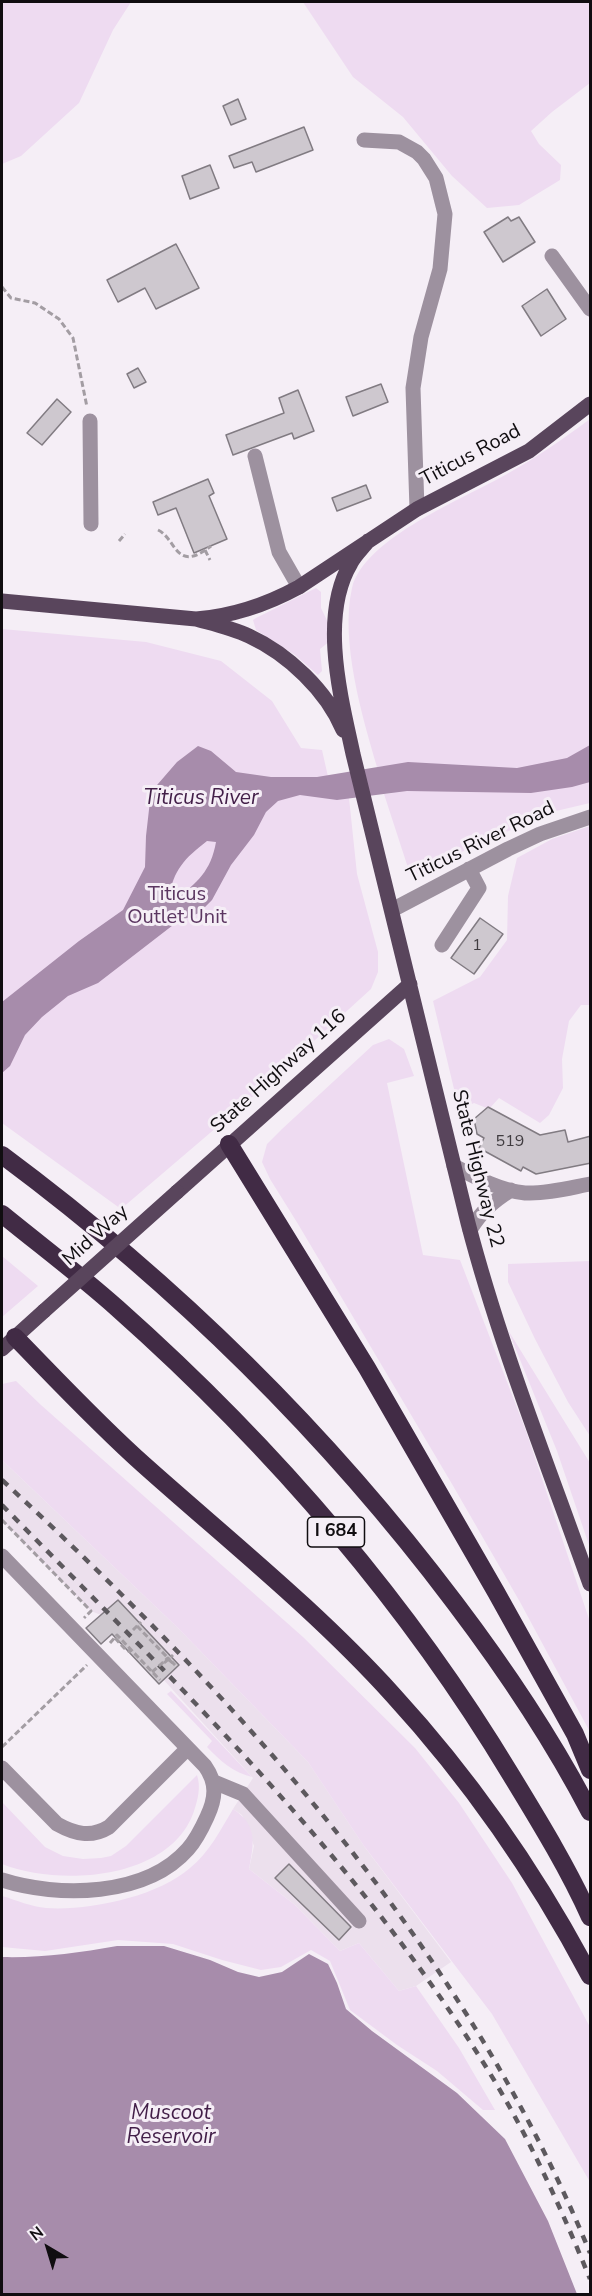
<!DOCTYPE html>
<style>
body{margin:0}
#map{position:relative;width:592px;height:2296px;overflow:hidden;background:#f5eef6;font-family:"Nunito Sans",sans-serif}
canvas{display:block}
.frame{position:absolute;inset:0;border:3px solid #100d10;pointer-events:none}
.north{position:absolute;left:18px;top:2218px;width:60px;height:60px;-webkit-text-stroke:4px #f5eef6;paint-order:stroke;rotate:322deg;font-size:16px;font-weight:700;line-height:24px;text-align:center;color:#100d10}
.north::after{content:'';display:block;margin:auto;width:21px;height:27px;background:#100d10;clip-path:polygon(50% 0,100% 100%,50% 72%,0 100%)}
</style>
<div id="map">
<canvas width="592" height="2296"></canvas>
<div class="frame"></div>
<div class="north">N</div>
</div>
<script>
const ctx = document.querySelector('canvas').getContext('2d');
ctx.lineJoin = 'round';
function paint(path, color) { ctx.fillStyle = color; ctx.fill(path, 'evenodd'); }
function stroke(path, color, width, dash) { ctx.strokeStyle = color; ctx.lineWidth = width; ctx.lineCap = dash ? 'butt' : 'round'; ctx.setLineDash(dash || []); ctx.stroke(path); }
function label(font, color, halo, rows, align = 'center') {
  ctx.font = font + ' "Nunito Sans",sans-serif'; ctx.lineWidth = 6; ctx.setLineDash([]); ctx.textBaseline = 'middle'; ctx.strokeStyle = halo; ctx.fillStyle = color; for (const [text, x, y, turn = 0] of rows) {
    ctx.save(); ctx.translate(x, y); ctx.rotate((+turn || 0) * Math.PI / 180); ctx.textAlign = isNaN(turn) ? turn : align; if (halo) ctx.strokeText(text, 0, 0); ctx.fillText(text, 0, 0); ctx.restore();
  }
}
paint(new Path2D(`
 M 2,1460 L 178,1628 L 308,1762 L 364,1846 L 451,1962 L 416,1986 L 399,1991 L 359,1943 L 340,1951 L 295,1905 L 249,1869 L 254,1846 L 242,1815 L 233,1809 L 253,1778 L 121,1633 L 101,1615 L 91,1611 L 2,1520 Z`), '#ece0ed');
paint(new Path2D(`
 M 2,2 L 131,2 L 113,30 L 79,103 L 21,156 L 2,164 Z
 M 303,2 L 590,2 L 590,83 L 552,112 L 531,131 L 539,144 L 561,165 L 560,180 L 519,205 L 487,208 L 452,176 L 403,117 L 353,77 Z
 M 590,419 L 590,803 L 556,811 L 478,844 L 411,877 L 384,794 L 393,793 L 386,766 L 377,767 C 362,716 340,641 352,588 C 364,538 465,498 507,474 C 536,458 563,439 590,419 Z
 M 316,588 L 321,592 L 321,608 L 335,637 L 320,649 L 322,671 L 318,675 L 295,655 L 256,630 L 253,620 L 256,618 Z
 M 2,629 L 146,642 L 221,661 L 272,701 L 301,748 L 322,750 L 333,799 L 349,798 L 357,874 L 378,952 L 378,972 L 371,989 L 258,1092 L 121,1209 L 2,1123 Z
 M 590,826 L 590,1005 L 581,1005 L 569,1021 L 562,1059 L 563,1088 L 549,1115 L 540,1123 L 499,1098 L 489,1109 L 474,1103 L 459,1110 L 433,1001 L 480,977 L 507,940 L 508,896 L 517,858 L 552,839 Z
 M 389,1039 L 404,1049 L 414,1076 L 387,1083 L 423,1255 L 460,1260 L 526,1431 L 590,1622 L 590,1732 L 520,1602 L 452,1484 L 298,1224 L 270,1179 L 262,1162 L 267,1144 L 282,1129 L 373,1045 Z
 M 2,1256 L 38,1286 L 2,1317 Z
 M 590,1261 L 590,1436 L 568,1402 L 535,1339 L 508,1282 L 508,1264 Z
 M 508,1330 L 590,1463 L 590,1548 L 557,1451 Z
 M 16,1381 L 41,1405 L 303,1637 L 415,1748 L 459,1803 L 512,1883 L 590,2027 L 590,2182 L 492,2014 L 364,1846 L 308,1762 L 178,1628 L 2,1460 L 2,1384 Z
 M 171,1691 L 252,1777 C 234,1773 219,1760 207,1747 L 212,1741 L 167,1694 Z
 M 197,1775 C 201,1787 198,1799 194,1811 C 171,1880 60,1887 2,1864 L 2,1802 L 45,1847 L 63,1856 L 83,1859 L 101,1858 L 111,1856 L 126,1846 Z
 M 233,1809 C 258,1825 254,1844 249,1869 L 295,1905 L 340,1951 L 359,1943 L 399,1991 L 416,1986 L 459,2048 L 495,2110 L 483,2110 L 437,2071 L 397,2045 L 350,2010 L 330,1961 L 311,1950 L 281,1967 L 261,1970 L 222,1960 L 173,1944 L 118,1940 L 45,1951 L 2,1947 L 2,1896 C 16,1900 32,1907 46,1908 C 88,1911 157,1897 190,1868 C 209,1853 221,1829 233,1809 Z`), '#eedbf1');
paint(new Path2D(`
 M 590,745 L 590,782 L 572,787 L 531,793 L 407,791 L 337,800 L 300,795 L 278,801 L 266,812 L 254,835 L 231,865 L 212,900 L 199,913 L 177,922 L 98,983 L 68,996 L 42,1017 L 25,1035 L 10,1066 L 2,1073 L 2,1002 L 79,941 L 123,910 L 145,867 L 146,836 L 151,792 L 177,762 L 198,746 L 211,751 L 236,772 L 271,777 L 317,777 L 408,762 L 517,768 L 567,758 ZM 207,841 L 216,842 C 211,871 197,883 175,900 L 169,898 C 173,870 185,858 207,841 Z
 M 117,1946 L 164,1946 L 210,1960 L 238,1972 L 259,1977 L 282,1972 L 309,1954 L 328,1964 L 337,1983 L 346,2009 L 372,2031 L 457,2093 L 505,2139 L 548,2221 L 577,2294 L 2,2294 L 2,1957 C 41,1958 78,1953 117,1946 Z`), '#a78cab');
const building = new Path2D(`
 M 238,99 L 246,119 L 231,125 L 223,106 Z
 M 304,127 L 313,150 L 256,172 L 252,162 L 234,168 L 229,156 Z
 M 210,165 L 219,188 L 190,199 L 182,176 Z
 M 508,217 L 511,221 L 519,217 L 535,242 L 503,262 L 484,232 Z
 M 176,244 L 199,288 L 156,309 L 145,288 L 118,302 L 107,280 Z
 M 547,289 L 566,319 L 541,336 L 522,306 Z
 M 138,368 L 146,382 L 134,388 L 127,374 Z
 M 381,384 L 388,402 L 353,416 L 346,397 Z
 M 298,390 L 314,431 L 294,439 L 292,433 L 233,455 L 226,435 L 284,413 L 279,398 Z
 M 57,399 L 71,412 L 42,445 L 27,433 Z
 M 208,479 L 214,493 L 209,496 L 227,539 L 194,553 L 176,508 L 158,515 L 153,502 Z
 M 366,485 L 371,498 L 337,511 L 332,498 Z
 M 480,918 L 503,934 L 474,974 L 451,958 Z
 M 488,1107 L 540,1135 L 565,1130 L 568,1142 L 591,1136 L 591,1163 L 536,1174 L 523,1167 L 521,1171 L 479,1148 L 484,1138 L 477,1134 L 474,1119 Z
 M 118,1600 L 179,1665 L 159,1684 L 112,1634 L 101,1644 L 86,1628 Z
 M 289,1864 L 351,1927 L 339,1940 L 275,1878 Z`);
paint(building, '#cec8cf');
stroke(building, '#817b82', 1.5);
stroke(new Path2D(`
 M 2,287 L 11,298 L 35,303 L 59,319 L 73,338 L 87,407
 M 158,530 C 177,539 175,574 211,546
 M 119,541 L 125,534
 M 205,550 L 210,560
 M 2,1520 L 91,1611 L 84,1618
 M 137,1626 L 168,1658
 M 133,1630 L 141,1622
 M 115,1638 L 126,1650 L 131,1652
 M 110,1643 L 117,1635 L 160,1680
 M 168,1659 L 175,1665
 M 164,1663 L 173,1655
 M 2,1747 L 87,1665`), '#a39da3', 3, [6, 3]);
stroke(new Path2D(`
 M 364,140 L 399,142 L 417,152 L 424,159 L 436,178 L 445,214 L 440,269 L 421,337 L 413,388 L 417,509
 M 552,256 L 590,309
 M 90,421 L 91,524
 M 255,456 L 279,552 L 299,587
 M 392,910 L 508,849 L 540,834 L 590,817
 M 442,945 L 479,888 L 469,869
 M 454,1166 C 475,1177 501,1191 525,1193 C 547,1194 569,1188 590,1184
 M 470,1230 C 481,1212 493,1201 511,1190
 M 2,1556 L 205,1766 C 217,1783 216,1798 207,1817 C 202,1828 196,1840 188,1849 C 146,1897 58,1898 2,1880
 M 2,1768 L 57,1824 C 75,1834 91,1838 109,1827 L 187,1749
 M 214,1782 L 243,1794 L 359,1921`), '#9d919f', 15);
stroke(new Path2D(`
 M 368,541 C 363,548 355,555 351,563 C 319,616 341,698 353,754 L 468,1223 C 500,1346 548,1465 590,1584
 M 2,601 L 196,619 C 214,624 232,628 249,636 C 288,654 327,691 343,730
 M 196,619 C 233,616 266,605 299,587 L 417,509 L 529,451 L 590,404
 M 177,1192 L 410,984
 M 2,1349 L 44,1311`), '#59455c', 15);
stroke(new Path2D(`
 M 229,1144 L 367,1368 L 496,1592 L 575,1734 L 590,1770
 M 2,1155 C 173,1282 327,1433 455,1603 C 505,1669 552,1739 590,1812
 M 2,1214 C 40,1245 80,1275 117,1308 C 270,1444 405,1599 511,1775 C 539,1821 568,1868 590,1917
 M 15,1337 C 57,1380 99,1425 144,1465 C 228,1540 317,1611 393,1695 C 470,1779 537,1876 590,1976`), '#412b45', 18);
stroke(new Path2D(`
 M 2,1480 C 240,1700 466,1949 590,2253
 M 2,1505 C 173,1680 350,1850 481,2059 C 525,2128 559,2203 590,2279`), '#5d595e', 4.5, [8, 8]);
stroke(new Path2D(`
 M 152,1672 L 168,1658 L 175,1665`), '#a39da3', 3, [6, 3]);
stroke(new Path2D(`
 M 44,1311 L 177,1192`), '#59455c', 15);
label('16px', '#403c40', null, [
 ["1",477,946],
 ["519",510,1142]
]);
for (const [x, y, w] of [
 [336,1532,57]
]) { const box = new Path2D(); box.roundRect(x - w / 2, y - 15, w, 30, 4.5); ctx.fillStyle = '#f5eef6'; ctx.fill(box); stroke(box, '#100d10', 1.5); }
label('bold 18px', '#100d10', null, [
 ["I 684",336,1532]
]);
label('20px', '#100d10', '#f5eef6', [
 ["Titicus Road",471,456,-28],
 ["Titicus River Road",481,843,-26],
 ["State Highway 116",279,1072,-42],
 ["State Highway 22",477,1169,76],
 ["Mid Way",96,1236,-42]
]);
label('20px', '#5b3661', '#f5eef6', [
 ["Titicus",177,895],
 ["Outlet Unit",177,918]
]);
label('italic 21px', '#421e48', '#f5eef6', [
 ["Titicus River",201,799],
 ["Muscoot",171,2114],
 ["Reservoir",171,2138]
]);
</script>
